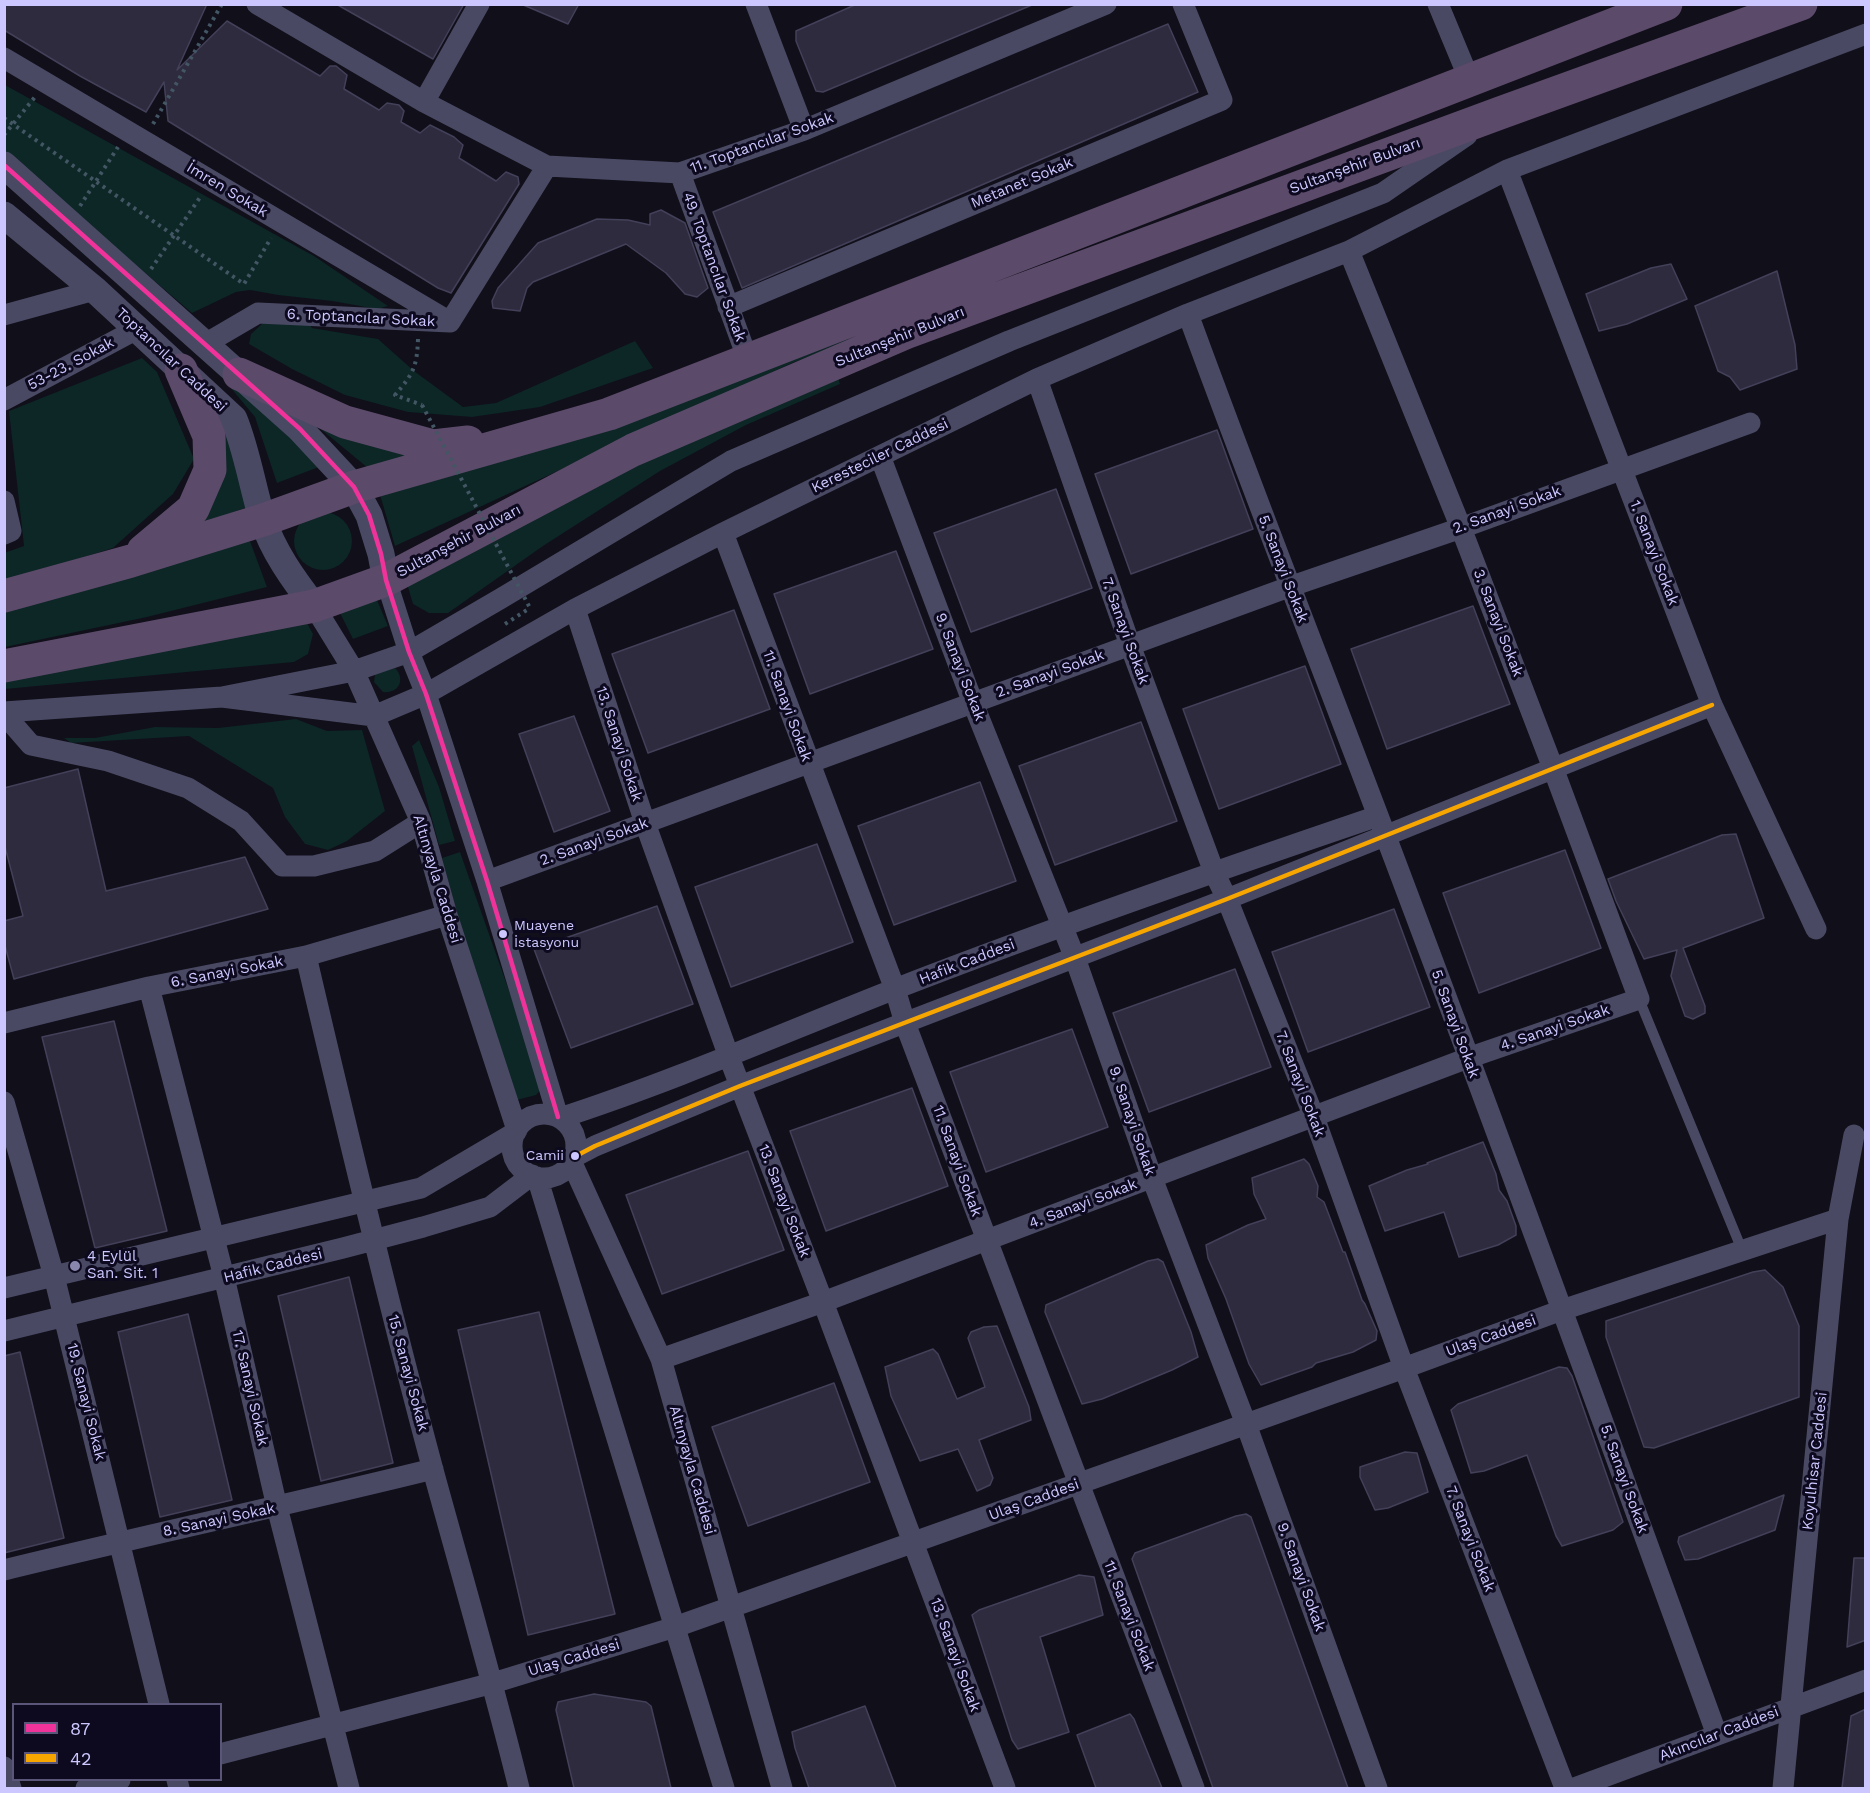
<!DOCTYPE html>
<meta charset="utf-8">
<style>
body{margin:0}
#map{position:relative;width:1870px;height:1793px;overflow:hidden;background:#100f1a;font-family:"Work Sans",sans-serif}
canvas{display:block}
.frame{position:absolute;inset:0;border:6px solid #ccc8ff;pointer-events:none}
.legend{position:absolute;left:12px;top:1703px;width:210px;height:78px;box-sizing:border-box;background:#0d0a1f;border:2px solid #595679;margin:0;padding:8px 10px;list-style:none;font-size:18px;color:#ccc8ff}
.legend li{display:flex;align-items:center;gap:12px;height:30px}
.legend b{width:30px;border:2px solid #595679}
</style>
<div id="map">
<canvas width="1870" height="1793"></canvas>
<div class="frame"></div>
<ul class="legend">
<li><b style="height:8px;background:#ef339a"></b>87</li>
<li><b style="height:8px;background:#f7a600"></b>42</li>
</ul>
</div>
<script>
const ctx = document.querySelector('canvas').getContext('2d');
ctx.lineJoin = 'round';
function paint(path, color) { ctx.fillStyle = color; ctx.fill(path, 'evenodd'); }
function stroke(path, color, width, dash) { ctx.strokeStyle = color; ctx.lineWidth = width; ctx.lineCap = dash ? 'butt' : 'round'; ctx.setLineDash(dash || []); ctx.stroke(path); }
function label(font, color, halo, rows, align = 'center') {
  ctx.font = font + ' "Work Sans",sans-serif'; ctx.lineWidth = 6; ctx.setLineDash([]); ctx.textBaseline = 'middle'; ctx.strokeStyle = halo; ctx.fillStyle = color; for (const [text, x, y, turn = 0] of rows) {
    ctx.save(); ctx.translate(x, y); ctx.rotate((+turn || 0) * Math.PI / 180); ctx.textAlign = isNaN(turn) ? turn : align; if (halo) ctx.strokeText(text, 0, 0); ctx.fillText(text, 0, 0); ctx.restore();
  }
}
paint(new Path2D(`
 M 5,85 L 314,256 L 388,306 L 377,309 L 332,301 L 278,295 L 250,290 L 236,292 L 192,313 L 5,153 Z
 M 952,300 L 792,363 L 395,546 L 378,488 Z
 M 307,320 L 312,328 L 378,339 L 414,371 L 463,407 L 496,403 L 635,341 L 653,368 L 540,407 L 472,417 L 408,412 L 345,395 L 292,369 L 249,344 L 251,334 L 264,322 Z
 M 142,358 L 157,372 L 194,459 L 173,494 L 113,548 L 5,582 L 4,553 L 24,546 L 9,411 Z
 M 836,372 L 840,384 L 746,425 L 660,471 L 543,546 L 448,613 L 429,613 L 413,604 L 407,584 L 414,569 Z
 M 225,381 L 278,421 L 324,465 L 277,483 L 255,417 Z
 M 224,419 L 248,507 L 203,523 Z
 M 311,421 L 427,459 L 374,473 Z
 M294 541a29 29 0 1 1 58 0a29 29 0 1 1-58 0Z
 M 247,533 L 267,587 L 147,617 L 5,647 L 4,613 Z
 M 374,593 L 388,626 L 353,639 L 337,607 Z
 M 305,619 L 313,634 L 308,654 L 294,662 L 5,689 L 4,674 Z
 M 395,668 C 406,679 399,694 383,692 L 374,682 L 375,674 Z
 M 296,719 L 327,731 L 362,730 L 385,811 L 347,841 L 328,850 L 305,844 L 285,817 L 273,788 L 189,736 L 71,743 L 64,738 L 95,738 L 155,727 L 218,728 Z
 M 419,740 L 439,787 L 455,841 L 439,845 L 412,746 Z
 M 460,852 L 543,1087 L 536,1095 L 509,1102 L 442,858 Z`), '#0d2626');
const building = new Path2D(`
 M 4,4 L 207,4 L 177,70 L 227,21 L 320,76 L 330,66 L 336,66 L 347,75 L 344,89 L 379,110 L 387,103 L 399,105 L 404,111 L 401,122 L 420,133 L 430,125 L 454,137 L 463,145 L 459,158 L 496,181 L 506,172 L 518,177 L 519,184 L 451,293 L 438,288 L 168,121 L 164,82 L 146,112 L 80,76 L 4,30 Z
 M 336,4 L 464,4 L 433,59 Z
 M 521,4 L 579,4 L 568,24 Z
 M 857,4 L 1032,4 L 1032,5 L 823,92 L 816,91 L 796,41 L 796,31 Z
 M 1168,24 L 1198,92 L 742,288 L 713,212 Z
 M 661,210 L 685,223 L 708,288 L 697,297 L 685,294 L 666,273 L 626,244 L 533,282 L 527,288 L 520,311 L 493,308 L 492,301 L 498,288 L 538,243 L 597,219 L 628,220 L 650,225 L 650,214 Z
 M 1671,264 L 1687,299 L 1627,324 L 1599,331 L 1586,294 L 1651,268 Z
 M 1777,271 L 1795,345 L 1797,369 L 1740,390 L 1730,377 L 1718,371 L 1695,306 Z
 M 1217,430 L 1253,529 L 1131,574 L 1095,474 Z
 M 1056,489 L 1092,588 L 971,632 L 934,533 Z
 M 896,551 L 933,649 L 810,694 L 774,594 Z
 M 1473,606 L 1510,704 L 1387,749 L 1351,649 Z
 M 734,610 L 770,709 L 648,753 L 612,654 Z
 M 1305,666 L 1341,764 L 1219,809 L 1183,709 Z
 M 574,716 L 610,811 L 554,832 L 519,734 Z
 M 1141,722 L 1177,821 L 1055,865 L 1019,766 Z
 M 78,769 L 106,891 L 245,857 L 268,909 L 14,979 L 4,942 L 4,921 L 23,916 L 4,843 L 4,788 Z
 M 980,782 L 1016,881 L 894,925 L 858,826 Z
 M 1736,834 L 1764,918 L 1683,948 L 1705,1006 L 1705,1013 L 1693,1019 L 1685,1016 L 1671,976 L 1677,950 L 1644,959 L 1616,901 L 1608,879 L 1722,835 Z
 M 817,844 L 853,942 L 731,987 L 695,887 Z
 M 1565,850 L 1601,948 L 1479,993 L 1443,893 Z
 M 657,906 L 693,1004 L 571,1048 L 534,949 Z
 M 1394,909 L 1430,1007 L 1308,1052 L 1272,952 Z
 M 1235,969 L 1271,1067 L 1149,1112 L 1113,1013 Z
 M 114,1021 L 167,1231 L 95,1248 L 42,1037 Z
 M 1072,1029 L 1108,1127 L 986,1172 L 950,1072 Z
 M 912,1088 L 948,1186 L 826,1231 L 790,1131 Z
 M 1483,1142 L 1496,1174 L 1499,1190 L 1507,1201 L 1516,1226 L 1516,1235 L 1498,1245 L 1459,1257 L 1444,1212 L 1385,1231 L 1369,1186 L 1407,1170 L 1428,1164 L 1427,1163 Z
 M 748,1151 L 784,1250 L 662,1294 L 626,1195 Z
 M 1304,1159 L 1309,1164 L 1318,1186 L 1317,1197 L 1324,1202 L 1343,1252 L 1345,1252 L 1362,1300 L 1365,1304 L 1377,1331 L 1376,1340 L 1353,1352 L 1316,1363 L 1312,1367 L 1261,1385 L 1249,1364 L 1226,1299 L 1208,1258 L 1206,1245 L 1248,1225 L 1266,1219 L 1254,1194 L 1252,1178 Z
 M 1158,1259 L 1163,1262 L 1191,1332 L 1198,1357 L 1172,1370 L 1102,1399 L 1082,1404 L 1045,1312 L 1046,1305 L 1148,1261 Z
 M 1765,1270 L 1783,1287 L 1799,1326 L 1799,1397 L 1654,1448 L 1644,1447 L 1606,1337 L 1606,1321 L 1753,1272 Z
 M 349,1277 L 393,1463 L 321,1481 L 278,1296 Z
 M 539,1312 L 615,1614 L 528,1635 L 458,1330 Z
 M 188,1314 L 232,1500 L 160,1517 L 118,1332 Z
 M 997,1326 L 1029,1407 L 1031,1420 L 979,1440 L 993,1478 L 990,1485 L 977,1491 L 958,1449 L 920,1461 L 891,1396 L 885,1367 L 933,1349 L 938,1354 L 957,1399 L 985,1387 L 968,1338 L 971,1332 L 984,1327 Z
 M 20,1352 L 64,1538 L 4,1553 L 4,1356 Z
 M 1559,1367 L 1567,1368 L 1572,1376 L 1623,1522 L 1613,1530 L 1562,1546 L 1556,1536 L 1527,1455 L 1484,1471 L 1471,1473 L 1451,1410 L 1458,1404 Z
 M 834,1383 L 870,1482 L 748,1526 L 712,1427 Z
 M 1405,1452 L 1417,1453 L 1428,1492 L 1388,1508 L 1375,1510 L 1360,1477 L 1360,1467 Z
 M 1784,1495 L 1775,1530 L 1698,1559 L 1685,1560 L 1678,1542 L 1679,1537 Z
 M 1246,1514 L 1251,1517 L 1348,1788 L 1213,1788 L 1132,1559 L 1135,1553 L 1236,1516 Z
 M 1854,1558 L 1866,1558 L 1866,1640 L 1847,1647 Z
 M 1079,1575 L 1094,1577 L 1103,1615 L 1040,1637 L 1069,1732 L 1018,1749 L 1012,1740 L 972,1615 L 979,1610 Z
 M 594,1694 L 646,1702 L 651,1706 L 671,1788 L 574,1788 L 556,1710 L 558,1702 Z
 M 865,1706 L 896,1788 L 809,1788 L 795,1748 L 792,1732 Z
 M 1866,1709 L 1866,1788 L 1842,1788 L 1851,1716 Z
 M 1130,1714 L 1134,1719 L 1162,1788 L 1096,1788 L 1077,1735 Z`);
paint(building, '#2e2b3e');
stroke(building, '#434059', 1.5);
stroke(new Path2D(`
 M 4,118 L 244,284 L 271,238
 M 153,124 L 222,4
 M 4,135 L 35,97
 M 80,206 L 118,147
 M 151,269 L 201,196
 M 418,339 C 417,367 413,374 395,395 L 422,405
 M 505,624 L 530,608`), '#435664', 4, [3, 4.5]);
stroke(new Path2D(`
 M 1639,999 L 1742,1250`), '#494964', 10);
stroke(new Path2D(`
 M 257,4 L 424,102 L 547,166 L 680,173 L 804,130 L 1106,4
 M 756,4 L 804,130
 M 1438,4 L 1470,81
 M 4,58 L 450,322
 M 424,102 L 479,4
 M 1507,170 L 1712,705 L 1816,929
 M 680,173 L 748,360
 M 728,307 L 1222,100 L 1183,4
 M 1188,314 C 1249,481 1314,647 1377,813 C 1493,1119 1605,1427 1717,1735
 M 4,315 L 95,290
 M 205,344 L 258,313 L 450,322 L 547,166
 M 1037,379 L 1130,645 L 1214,872 L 1227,899 L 1314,1117 L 1404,1368 L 1565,1788
 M 4,400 L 137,329
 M 880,456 L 973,703 L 1075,958 L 1152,1178 L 1246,1424 L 1377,1788
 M 4,501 L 11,531 L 4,534
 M 723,533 L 895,989 L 905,1023 L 1194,1788
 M 386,580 L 409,652 L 426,694 L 487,881 L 558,1117
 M 314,606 L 354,671 L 421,822 L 447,915 L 517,1130
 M 575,609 L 645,823 L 729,1057 L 823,1302 L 1005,1788
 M 222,697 L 374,716 L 426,694 L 575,609 L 723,533 L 1037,379 L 1188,314 L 1349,251 L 1507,170 L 1866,34
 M 4,712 L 222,697 L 354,671 L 409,652 L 500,599 L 731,461 L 1009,341 L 1383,193 L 1467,135
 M 4,714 L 31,745 L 108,761 L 188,788 L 241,821 L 282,866 L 314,866 L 375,851 L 421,822
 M 487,881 L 1289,587 L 1461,528 L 1750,423
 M 306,956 C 346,1127 387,1299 433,1470 C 462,1576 493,1682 519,1788
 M 149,987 L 224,1277 L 277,1507 L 349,1788
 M 4,1023 L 149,987 L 306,956 L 447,915
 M 4,1102 L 54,1276 L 159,1704
 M512 1146a32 32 0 1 1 64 0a32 32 0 1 1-64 0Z
 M 560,1118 C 674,1081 783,1033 895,989 C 1054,927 1216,871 1378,816
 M 574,1157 L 595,1146 L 740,1086 L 1227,899 L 1712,705
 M 572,1163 L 661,1359 L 782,1788
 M 537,1177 L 724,1788
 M 4,1288 L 421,1188 L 516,1132
 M 4,1331 L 343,1248 L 423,1227 L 490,1207 L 532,1175
 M 661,1359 L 823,1302 L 1468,1058 L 1639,999 L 1553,768 L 1461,528 L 1349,251
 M 4,1570 C 147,1535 291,1504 433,1469
 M 220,1754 L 493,1683 L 675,1627 L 1404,1368 L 1562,1310 L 1838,1219
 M 4,1767 L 11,1788
 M 177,1780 L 179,1788
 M 86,1788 L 120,1780
 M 1574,1788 L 1866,1680
 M 1783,1788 L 1838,1219 L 1854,1135`), '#494964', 21);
stroke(new Path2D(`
 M 4,165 L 300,429 L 354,487 L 369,515 L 381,554 L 386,580
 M 4,215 L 95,290 L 234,419 C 247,451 252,485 262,518 C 273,551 293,579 314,606`), '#494964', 27);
stroke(new Path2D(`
 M 239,374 L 345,422 L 433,446 L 468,442
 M 143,551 L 193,509 L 210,470 L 209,436 L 181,370
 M 4,596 L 131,561 L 263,520 L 354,487 L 609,414 L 1666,4
 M 4,666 L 314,606 L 386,580 L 633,450 L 905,333 L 1500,113 L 1801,4`), '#5c4a6a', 33);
stroke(new Path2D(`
 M 422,405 L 530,608`), '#435664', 4, [3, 4.5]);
stroke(new Path2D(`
 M 4,165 L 300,429 L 354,487 L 369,515 L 381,554 L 386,580 L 409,652 L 426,694 L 487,881 L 558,1117`), '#ef339a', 4.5);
stroke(new Path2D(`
 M 574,1157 L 595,1146 L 740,1086 L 1227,899 L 1712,705`), '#f7a600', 4.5);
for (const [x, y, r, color] of [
 [503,934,5,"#ccc8ff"],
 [575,1156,5,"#ccc8ff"],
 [75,1266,6,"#8a87af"]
]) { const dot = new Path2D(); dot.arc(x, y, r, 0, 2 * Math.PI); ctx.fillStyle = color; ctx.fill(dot); stroke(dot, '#0d0a1f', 2); }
label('14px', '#ccc8ff', '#0d0a1f', [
 ["Muayene",514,926],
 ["İstasyonu",514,943],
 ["Camii",564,1156,"right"]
], 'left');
label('15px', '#ccc8ff', '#0d0a1f', [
 ["11. Toptancılar Sokak",762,143,-20],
 ["Sultanşehir Bulvarı",1355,166,-20],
 ["Metanet Sokak",1022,183,-23],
 ["İmren Sokak",227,190,31],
 ["49. Toptancılar Sokak",714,267,70],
 ["6. Toptancılar Sokak",361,318,3],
 ["Sultanşehir Bulvarı",900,337,-22],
 ["Toptancılar Caddesi",171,360,43],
 ["53-23. Sokak",71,364,-28],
 ["Keresteciler Caddesi",880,456,-26],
 ["2. Sanayi Sokak",1507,510,-20],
 ["Sultanşehir Bulvarı",459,541,-28],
 ["1. Sanayi Sokak",1654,553,69],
 ["5. Sanayi Sokak",1283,569,69],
 ["3. Sanayi Sokak",1498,623,69],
 ["7. Sanayi Sokak",1125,631,70],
 ["9. Sanayi Sokak",960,667,69],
 ["2. Sanayi Sokak",1050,674,-20],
 ["11. Sanayi Sokak",787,706,70],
 ["13. Sanayi Sokak",619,744,72],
 ["2. Sanayi Sokak",594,842,-20],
 ["Altınyayla Caddesi",437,879,73],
 ["Hafik Caddesi",967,962,-21],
 ["6. Sanayi Sokak",227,972,-11],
 ["5. Sanayi Sokak",1455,1024,70],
 ["4. Sanayi Sokak",1555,1028,-19],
 ["7. Sanayi Sokak",1300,1084,69],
 ["9. Sanayi Sokak",1132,1121,71],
 ["11. Sanayi Sokak",957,1161,70],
 ["13. Sanayi Sokak",784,1201,69],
 ["4. Sanayi Sokak",1083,1204,-21],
 ["Hafik Caddesi",273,1266,-14],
 ["Ulaş Caddesi",1491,1336,-20],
 ["15. Sanayi Sokak",408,1373,75],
 ["17. Sanayi Sokak",250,1388,77],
 ["19. Sanayi Sokak",86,1402,76],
 ["Koyulhisar Caddesi",1815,1461,-84],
 ["Altınyayla Caddesi",692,1470,74],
 ["5. Sanayi Sokak",1624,1479,70],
 ["Ulaş Caddesi",1034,1500,-20],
 ["8. Sanayi Sokak",219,1520,-12],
 ["7. Sanayi Sokak",1470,1539,69],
 ["9. Sanayi Sokak",1301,1577,70],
 ["11. Sanayi Sokak",1129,1616,69],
 ["13. Sanayi Sokak",955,1655,70],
 ["Ulaş Caddesi",574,1658,-17],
 ["Akıncılar Caddesi",1719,1734,-21]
]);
label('15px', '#ccc8ff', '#0d0a1f', [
 ["4 Eylül",87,1257],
 ["San. Sit. 1",87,1274]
], 'left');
</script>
